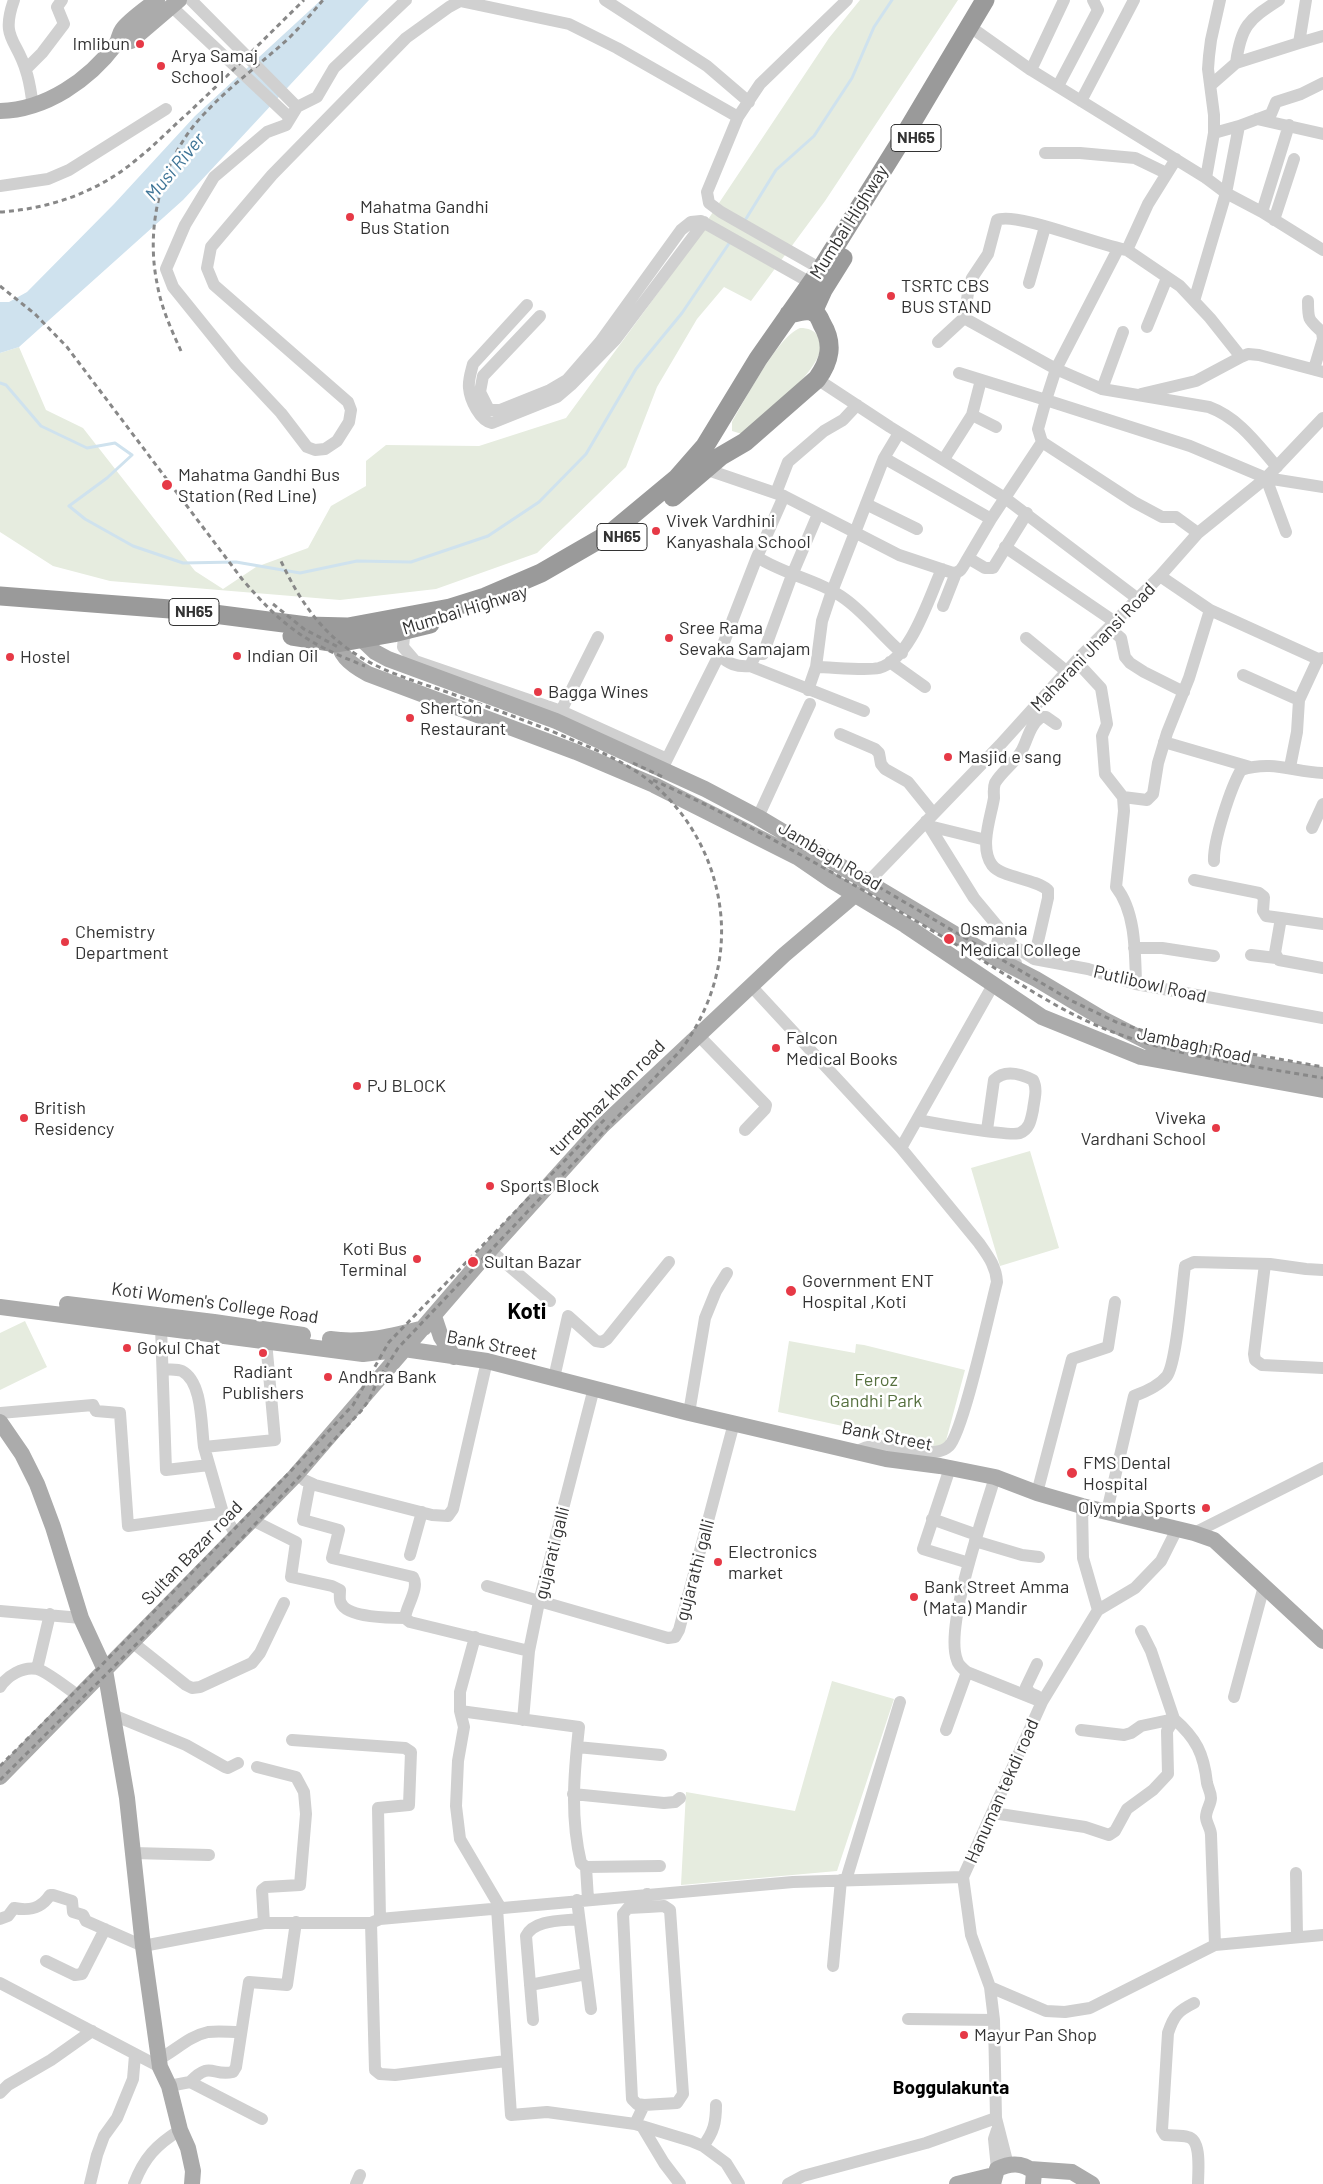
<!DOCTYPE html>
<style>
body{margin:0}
canvas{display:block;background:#fff}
</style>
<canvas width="1323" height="2184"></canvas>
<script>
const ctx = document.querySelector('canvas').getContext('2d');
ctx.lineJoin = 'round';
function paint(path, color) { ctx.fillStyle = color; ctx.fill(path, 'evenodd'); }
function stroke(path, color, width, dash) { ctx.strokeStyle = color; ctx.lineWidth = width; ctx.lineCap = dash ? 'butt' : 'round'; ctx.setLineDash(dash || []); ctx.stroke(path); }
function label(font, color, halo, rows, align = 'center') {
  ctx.font = font + ' Barlow,sans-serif'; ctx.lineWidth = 5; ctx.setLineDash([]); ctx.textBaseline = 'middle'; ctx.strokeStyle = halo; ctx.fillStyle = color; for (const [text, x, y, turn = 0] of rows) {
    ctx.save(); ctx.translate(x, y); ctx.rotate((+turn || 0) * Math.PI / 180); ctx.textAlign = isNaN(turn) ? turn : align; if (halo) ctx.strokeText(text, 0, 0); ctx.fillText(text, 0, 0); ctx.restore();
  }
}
paint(new Path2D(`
 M 860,0 L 958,0 L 825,201 L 751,301 L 724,287 L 697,319 L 657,387 L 626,467 L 537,553 L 436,589 L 340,600 L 110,581 L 53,566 L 0,532 L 0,353 L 19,347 L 46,410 L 83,428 L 195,571 L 223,589 L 256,567 L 308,548 L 331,506 L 366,486 L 366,461 L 386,445 L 479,446 L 566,418 L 671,275 L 829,38 Z
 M 800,328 C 808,328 815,330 819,338 C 833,364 760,418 742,434 L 732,431 L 732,422 C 745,400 778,336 800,328 Z
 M 1030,1151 L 1059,1248 L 1000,1266 L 971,1168 Z
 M 25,1321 L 47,1367 L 0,1390 L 0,1333 Z
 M 789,1341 L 855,1353 L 856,1344 L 864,1345 L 965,1370 L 944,1448 L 778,1412 Z
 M 832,1681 L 894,1699 L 837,1871 L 681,1885 L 686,1792 L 795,1811 Z`), '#e6ecdf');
paint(new Path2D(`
 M 321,0 L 369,0 L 183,200 L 19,347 L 0,353 L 0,302 L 9,302 L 27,292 L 114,204 L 195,116 Z`), '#cfe2ee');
stroke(new Path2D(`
 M 744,222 L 776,170 L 814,136 L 852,78 L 874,27 L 892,0
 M 0,383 L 6,385 L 41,426 L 87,448 L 115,443 L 132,455 L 107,478 L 69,506 L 85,519 L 133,546 L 183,563 L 236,562 L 300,573 L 357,561 L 411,562 L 488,536 L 539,502 L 586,454 L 636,369 L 682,313 L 730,242`), '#cfe2ee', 3);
stroke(new Path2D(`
 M 14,0 C 0,39 17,39 26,71 C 30,82 31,94 33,106
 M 191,0 L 297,107
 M 406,0 L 334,68 L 317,97 L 297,107 L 286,125 L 267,132 L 214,177 L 185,225 L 166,269 L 173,287 L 236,365 L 281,413 L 307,447 L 315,450 L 325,449 L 337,441 L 349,422 L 351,410 L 348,402 L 214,285 L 207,268 L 211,247 L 272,175 L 406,38 L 449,7 L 460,1 L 569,24 L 617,48 L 738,117
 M 605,0 L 707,66 L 749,102
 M 171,6 L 290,118
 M 969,26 L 1031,70 L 1206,178 L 1226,193 L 1262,212 L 1323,250
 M 1299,43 L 1323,36
 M 1236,63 C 1241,26 1248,20 1279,0
 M 26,69 L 42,53 L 64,24 L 57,7 L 62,0
 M 1031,70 L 1064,0
 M 1212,84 L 1236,63 L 1299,43 L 1306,0
 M 1058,86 L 1098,10 L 1093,0
 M 1081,101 L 1134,0
 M 1257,119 L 1323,134
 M 1214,133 L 1239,126 L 1271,114 L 1276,102 L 1301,94 L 1323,83
 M 1045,153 L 1080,153 L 1135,158 L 1166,173
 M 1206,178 L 1214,133 L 1214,115 L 1208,69 L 1209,56 L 1211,40 L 1220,0
 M 0,186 L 48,179 L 69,170 L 166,109
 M 1262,212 L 1289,125
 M 1274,220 L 1294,159
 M 1118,249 L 1056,369 L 1046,400 L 1190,446 L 1266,478 L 1323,487
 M 1127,250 L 1180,286 L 1210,318 L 1241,357 L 1248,354 L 1259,355 L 1323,372
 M 821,269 L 721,212 L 709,203 L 707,192 L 738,117 L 760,84 L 847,0
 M 1029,283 L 1045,227
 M 1194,301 L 1226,193 L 1239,126
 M 1308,301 C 1308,320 1308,319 1322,332 L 1323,339 L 1314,369
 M 527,305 L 473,364 C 471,372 468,380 469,388 C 470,400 480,421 492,423 L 557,397 L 571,385 L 616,339 L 704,222
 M 540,316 L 483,376 L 480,392 L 489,410 L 500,410 L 550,390 L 567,380 L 600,342 L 681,230 L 691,222 L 701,221 L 811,283
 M 964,318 L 1056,369 L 1102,389 L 1209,407 C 1239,418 1257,444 1277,467
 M 1147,327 L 1167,278
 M 938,342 L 964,318 L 969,287 L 972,278 L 988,254 L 997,220 C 1015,211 1100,246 1127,250 L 1148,204 L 1176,159
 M 959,373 L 1046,400 L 1038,429 L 1042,442 L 991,519 L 968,558
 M 817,379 L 890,427 L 1005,498 L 1138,599
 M 1102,389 L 1123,332
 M 1141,394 L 1196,381 L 1241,357
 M 972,415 L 996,427
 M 1042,442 L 1134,502 L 1162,517 L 1176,517 L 1198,533
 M 884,458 L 991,519
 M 944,459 L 972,415 L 981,380
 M 701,466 L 705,469 L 784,496 L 899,555 L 953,573 C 962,573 964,564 968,558 L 985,568 L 993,568 L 1027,513
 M 1266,478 L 1286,532
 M 776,493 L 788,462 L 824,431 L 843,420 L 857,405
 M 866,504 L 917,529
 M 1005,547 L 1115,622
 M 757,557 C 785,575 819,580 845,599 C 867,615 882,636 902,653
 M 1160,576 L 1210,610 L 1318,659 L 1323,658
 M 943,606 L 956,573
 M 411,628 L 404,637 L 403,647 L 415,661 L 561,711 L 667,759
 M 1109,628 L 1121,638 L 1125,657 L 1130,663 L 1144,672 L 1184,692
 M 1026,638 L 1066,671
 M 719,655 C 729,664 736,667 750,666 L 756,654 L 763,654 L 792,575 L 818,514
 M 1076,661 L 1101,688 L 1107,724 L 1102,736 L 1105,774 L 1123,797
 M 890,662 L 925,687
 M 750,666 L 864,711
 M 816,667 C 831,667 866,671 879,668 C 911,659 929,597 942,569
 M 1243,675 L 1299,700
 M 808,690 L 816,667 L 822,621 L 831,594 L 884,458 L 899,433
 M 561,711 L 598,637
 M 840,734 L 875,749 L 879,753 L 881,764 L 885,769 L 908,782 L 933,813
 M 1164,742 L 1250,767
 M 664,765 L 719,655 L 757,557 L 784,496
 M 1290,767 L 1297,732 L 1299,700 L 1318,659
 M 758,817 L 810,704
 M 926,821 L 974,898 L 1014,946 L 1034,959 L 1088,969 L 1136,984 L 1323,1018
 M 929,826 L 986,840
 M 1312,828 L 1323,804
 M 1214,861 C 1213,841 1231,787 1241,770 C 1273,760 1293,772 1323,773
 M 1194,880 L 1259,893 L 1264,897 L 1263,911 L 1266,916 L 1281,918 L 1275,953 L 1279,960 L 1323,968
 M 868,882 L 1000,745 L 1076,661 L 1160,576 L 1198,533 L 1266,478 L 1323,418
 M 1281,918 L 1323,924
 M 1001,931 L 996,946 L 1016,963
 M 1134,948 L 1162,948 L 1214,956
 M 1251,955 L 1276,958
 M 1034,959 L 1048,898 L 1048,890 C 1034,878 1002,878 992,865 C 979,847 991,817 994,798 C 994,793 993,788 995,783 C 1002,771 1016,762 1022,750 C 1028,739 1029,726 1041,717 L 1046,717 L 1056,724
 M 1136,984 C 1135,953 1136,912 1116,887 L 1124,811 L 1123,797 L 1147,800 L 1153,794 L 1158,763 L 1167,733 L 1189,678 L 1210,610
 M 752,987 L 901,1148 L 979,1243 C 988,1256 996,1266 997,1282 C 990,1309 963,1433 949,1446 C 941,1454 929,1452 919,1451 C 900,1450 873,1439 857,1452
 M 699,1036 L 766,1105 L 765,1109 L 745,1130
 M 917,1120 C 933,1123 1011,1137 1020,1133 C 1030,1129 1031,1119 1033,1110 C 1034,1100 1038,1090 1033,1080 C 1021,1074 1005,1069 994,1080 L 987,1130
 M 901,1148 L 993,985
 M 490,1250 L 550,1301
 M 1265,1264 L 1254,1354 L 1255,1360 L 1262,1365 L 1323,1368
 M 161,1327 L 166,1470 L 209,1465
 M 163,1369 C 169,1370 177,1369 182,1371 C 203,1382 201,1426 204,1447
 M 554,1378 L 568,1316 L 596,1341 L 602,1342 L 607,1339 L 669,1262
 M 0,1413 L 93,1405 L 96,1411 L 120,1413 L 128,1526 L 223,1513
 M 689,1413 L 705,1318 L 716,1291 L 727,1273
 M 950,1468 L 923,1549 L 969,1563
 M 304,1480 L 315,1485 L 432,1515 L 448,1516 L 453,1509 L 487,1361
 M 310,1483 L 303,1520 L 339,1530 L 332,1558 L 413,1577 C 420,1588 406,1606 405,1618 L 410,1622 L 529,1651
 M 1037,1493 L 1072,1359 L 1108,1347 L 1115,1302
 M 1082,1506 L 1083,1558 L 1098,1610
 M 1107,1511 L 1134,1396 C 1145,1392 1159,1386 1167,1376 C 1177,1361 1182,1287 1185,1266 L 1194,1262 L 1270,1264 L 1306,1269 L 1323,1270
 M 932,1519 L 977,1535
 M 252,1520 L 296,1542 L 291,1577 L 332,1586 L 340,1590 C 340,1594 339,1600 341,1603 C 347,1618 392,1618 405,1618
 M 1194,1533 L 1323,1468
 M 236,1535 L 223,1513 L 204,1447 L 275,1440 L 266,1341
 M 975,1541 L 1022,1555 L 1039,1557
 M 410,1555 L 422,1512
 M 487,1586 L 668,1638 L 675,1637 L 679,1630 L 734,1423
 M 0,1611 L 81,1618
 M 475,1637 L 460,1692 L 460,1711 L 464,1727 L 458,1761 L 456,1806 L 460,1839 L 500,1907
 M 132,1642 L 186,1685 L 192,1688 L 200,1687 L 252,1663 L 260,1653 L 284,1603
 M 1037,1664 L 1026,1687 L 1030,1693 L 1037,1696
 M 37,1669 L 50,1614
 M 967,1672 L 1042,1702
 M 0,1687 C 7,1676 23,1666 37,1669 C 45,1670 71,1691 80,1697
 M 1234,1697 L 1264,1586
 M 460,1711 L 579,1727 C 574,1773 570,1817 581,1863 L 586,1867 L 588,1899
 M 113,1715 L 186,1745 L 225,1767 L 228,1768 L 238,1763
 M 523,1720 L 529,1651 L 539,1602 L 594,1388
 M 946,1730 L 967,1672 C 963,1669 958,1665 957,1660 C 944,1627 984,1514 995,1477
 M 1081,1730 L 1124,1735 L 1131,1733 L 1141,1726 L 1174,1719 C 1196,1738 1204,1754 1207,1783 C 1208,1788 1211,1792 1211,1798 C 1211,1804 1206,1810 1206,1817 C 1206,1823 1211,1828 1211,1835 L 1215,1945
 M 292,1740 L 405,1748 L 411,1752 L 409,1805 L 378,1808 L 380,1919
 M 577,1747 L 661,1755
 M 257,1767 L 296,1777 L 304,1792 L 306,1814 L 300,1885 L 266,1887 L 262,1890 L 264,1923
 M 573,1794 L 664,1803 L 675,1802 L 680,1798
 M 993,1813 L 1085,1827 L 1109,1835 L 1115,1831 L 1127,1809 L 1153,1790 L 1168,1774 L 1167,1731 L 1174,1719 L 1151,1651 L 1141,1631
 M 133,1853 L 209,1855
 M 586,1867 L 660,1866
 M 1296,1873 L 1297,1937
 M 846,1880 L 900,1702
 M 577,1900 L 591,2009
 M 497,1908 L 511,2115 L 547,2112 L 635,2124 L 691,2141 L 703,2146 L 726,2163 L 739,2184
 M 0,1919 L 8,1916 L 14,1908 C 29,1911 41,1909 50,1895 L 53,1895 L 72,1901 L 73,1912 L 83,1915 L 86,1921 L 143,1946 L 264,1923 L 371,1923 L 380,1919 L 793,1882 L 963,1877
 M 371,1923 L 375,2070 L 380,2074 L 395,2075 L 506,2061
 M 46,1961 L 75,1975 L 82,1974 L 105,1929
 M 833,1966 L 841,1880
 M 0,1983 L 160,2067
 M 530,1985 L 586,1974
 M 990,1987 L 1046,2011 L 1065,2012 L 1090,2008 L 1215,1945 L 1323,1935
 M 1194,2003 C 1178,2011 1174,2015 1168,2033 L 1162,2130 L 1165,2135 C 1173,2136 1181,2135 1188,2137 C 1202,2140 1198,2172 1198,2184
 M 908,2019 L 994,2020
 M 533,2020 L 526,1936 C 534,1919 563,1921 579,1919
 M 159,2059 C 175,2051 189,2036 208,2032 C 218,2031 229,2032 240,2032
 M 190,2082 C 211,2060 212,2077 233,2072 L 236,2067 L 249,1982 L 287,1985 L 296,1922
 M 169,2086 L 190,2082 L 262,2119
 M 0,2093 L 8,2085 L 51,2060 L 92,2031
 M 644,2105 L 677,2103 L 683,2094 L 670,1910 L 664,1906 L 648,1907
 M 635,2124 L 644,2105 L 637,2104 L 632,2099 L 623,1914 L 628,1908 L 648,1907 L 647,1894
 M 643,2128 L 664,2163 L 680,2184
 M 997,2130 L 994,2139 L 997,2169
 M 703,2146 C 714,2132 716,2122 716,2105
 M 1008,2165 L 996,2118 L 994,2020 L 990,1987 L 971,1935 L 963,1877 L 1042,1702 L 1098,1610 L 1135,1588 L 1161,1561 L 1177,1529
 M 90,2184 L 97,2155 L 104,2136 L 117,2118 L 133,2079 L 135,2055
 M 134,2184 C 144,2158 156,2145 180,2130
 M 356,2184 L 360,2175
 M 788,2184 L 803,2176 L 926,2143 L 996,2118`), '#d0d0d0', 12);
stroke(new Path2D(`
 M 117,43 L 131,41 L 179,0
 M 0,111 C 46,110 89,80 116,44 C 119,40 119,34 122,30 C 129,20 147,8 157,0
 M 338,632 C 336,654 350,664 368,674 L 576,752 L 654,785 L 797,857 L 832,881 L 905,925 L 1042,1017 L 1141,1057 L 1323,1090
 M 354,632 L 375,652 L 388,659 L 556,721 L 705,789 L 758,817 L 995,958 L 1036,979 L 1103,1019 L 1150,1043 L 1210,1057 L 1323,1075
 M 67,1304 L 214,1322 L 303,1335
 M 0,1307 L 363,1354 L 404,1349 L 487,1361 L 689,1413 L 886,1459 L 940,1466 L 995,1477 L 1037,1493 L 1082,1506 L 1194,1533 L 1214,1540 L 1323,1641
 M 434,1316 L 441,1337 L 454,1357
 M 330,1339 C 363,1344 392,1336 424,1328
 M 0,1422 L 22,1454 L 37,1484 L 53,1527 L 81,1618 L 105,1670 L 127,1798 L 143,1946 L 160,2067 L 169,2086 L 180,2130 L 188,2148 L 193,2171 L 192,2184
 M 0,1777 L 295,1476 L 490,1250 L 602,1126 L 784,955 L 856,894
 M 1030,2169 L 1072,2172 L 1092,2184
 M 957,2184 L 994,2175
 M 993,2184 L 997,2169 C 1010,2163 1022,2162 1034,2172 L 1033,2184`), '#ababab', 16);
stroke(new Path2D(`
 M 813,312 L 823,290 L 843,258
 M 673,497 L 721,456 L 745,442 L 817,379 C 830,361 834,344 822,324 C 820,319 817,313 813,311 C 805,309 796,313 789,314
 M 0,596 L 183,610 L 307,626 L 348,627 L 450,608 L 485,597 L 541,573 L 612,532 L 677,478 L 705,446 L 758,359 L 821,269 L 904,136 L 985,0
 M 292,636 L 337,643 L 393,633 L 430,624`), '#9a9a9a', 19);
stroke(new Path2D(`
 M 0,212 C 49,209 98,192 136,160 C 154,146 170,129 187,114 C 227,77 265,38 304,0
 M 0,286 L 35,314 L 67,347 L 242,579 C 283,627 306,643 365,666
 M 181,351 C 171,329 161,307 157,283 C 145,224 162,157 205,113 C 231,85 262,63 290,37 C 302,25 313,12 323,0
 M 273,604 L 304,629 L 340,648
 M 633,763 L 665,778
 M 653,780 C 760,828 861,889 962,948 C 1011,977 1059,1012 1113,1032 C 1180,1057 1253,1066 1323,1078
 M 782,838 L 867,880 L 1072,1001 L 1116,1022 L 1169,1039 L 1323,1067
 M 0,1766 L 94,1673 L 288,1474 L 353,1405 L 389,1342 L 605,1119
 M 0,1780 L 228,1553 L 361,1411 L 369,1400 L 377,1382 L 398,1348 L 681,1050 C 713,1006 728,954 719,901 C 710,846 677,795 629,767 C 608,754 584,745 561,735 C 522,719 483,705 444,691 C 414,681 384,672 357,655 C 320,632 298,598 280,559`), '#888', 3, [5, 4]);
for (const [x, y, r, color] of [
 [140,44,5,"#e63946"],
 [161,66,5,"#e63946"],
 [350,217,5,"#e63946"],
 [891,296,5,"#e63946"],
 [167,485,6,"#e63946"],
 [656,531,5,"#e63946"],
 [669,638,5,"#e63946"],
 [237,656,5,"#e63946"],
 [10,657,5,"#e63946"],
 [538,692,5,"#e63946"],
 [410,718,5,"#e63946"],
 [948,757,5,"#e63946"],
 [949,939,6,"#e63946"],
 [65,942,5,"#e63946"],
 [776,1048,5,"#e63946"],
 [357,1086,5,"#e63946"],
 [24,1118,5,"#e63946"],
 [1216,1128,5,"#e63946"],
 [490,1186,5,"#e63946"],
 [417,1259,5,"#e63946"],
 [473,1262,6,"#e63946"],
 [791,1291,6,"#e63946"],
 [127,1348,5,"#e63946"],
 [263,1353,5,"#e63946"],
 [328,1377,5,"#e63946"],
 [1072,1473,6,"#e63946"],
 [1206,1508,5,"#e63946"],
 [718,1562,5,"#e63946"],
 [914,1597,5,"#e63946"],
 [964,2035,5,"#e63946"]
]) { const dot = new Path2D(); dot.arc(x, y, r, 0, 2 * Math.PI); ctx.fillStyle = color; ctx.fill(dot); stroke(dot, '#fff', 2); }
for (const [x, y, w] of [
 [916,138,50],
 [622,537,50],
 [194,612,50]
]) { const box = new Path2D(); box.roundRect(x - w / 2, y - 13.5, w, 27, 4); ctx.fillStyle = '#fff'; ctx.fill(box); stroke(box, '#333', 1); }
label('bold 16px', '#333', null, [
 ["NH65",916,138],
 ["NH65",622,537],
 ["NH65",194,612]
]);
label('18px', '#333', '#fff', [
 ["Imlibun",130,44,"right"],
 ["Arya Samaj",171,56],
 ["School",171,77],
 ["Mahatma Gandhi",360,207],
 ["Bus Station",360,228],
 ["TSRTC CBS",901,286],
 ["BUS STAND",901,307],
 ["Mahatma Gandhi Bus",178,475],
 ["Station (Red Line)",178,496],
 ["Vivek Vardhini",666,521],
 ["Kanyashala School",666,542],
 ["Sree Rama",679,628],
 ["Sevaka Samajam",679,649],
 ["Indian Oil",247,656],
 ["Hostel",20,657],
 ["Bagga Wines",548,692],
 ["Sherton",420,708],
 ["Restaurant",420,729],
 ["Masjid e sang",958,757],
 ["Osmania",960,929],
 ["Medical College",960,950],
 ["Chemistry",75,932],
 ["Department",75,953],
 ["Falcon",786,1038],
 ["Medical Books",786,1059],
 ["PJ BLOCK",367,1086],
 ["British",34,1108],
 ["Residency",34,1129],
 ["Viveka",1206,1118,"right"],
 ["Vardhani School",1206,1139,"right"],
 ["Sports Block",500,1186],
 ["Koti Bus",407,1249,"right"],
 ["Terminal",407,1270,"right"],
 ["Sultan Bazar",484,1262],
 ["Government ENT",802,1281],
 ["Hospital ,Koti",802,1302],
 ["Gokul Chat",137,1348],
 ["Radiant",263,1372,"center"],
 ["Publishers",263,1393,"center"],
 ["Andhra Bank",338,1377],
 ["FMS Dental",1083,1463],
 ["Hospital",1083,1484],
 ["Olympia Sports",1196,1508,"right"],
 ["Electronics",728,1552],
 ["market",728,1573],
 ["Bank Street Amma",924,1587],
 ["(Mata) Mandir",924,1608],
 ["Mayur Pan Shop",974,2035]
], 'left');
label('18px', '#333', '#fff', [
 ["Mumbai Highway",849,222,-58],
 ["Mumbai Highway",465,610,-17],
 ["Maharani Jhansi Road",1093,647,-46],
 ["Jambagh Road",830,856,31],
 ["Putlibowl Road",1150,984,13],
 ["Jambagh Road",1194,1045,12],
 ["turrebhaz khan road",607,1098,-45],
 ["Koti Women's College Road",215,1303,8],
 ["Bank Street",492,1345,11],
 ["Bank Street",887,1436,11],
 ["Sultan Bazar road",192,1553,-46],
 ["gujarati galli",552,1553,-76],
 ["gujarathi galli",695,1570,-75],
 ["Hanuman tekdi road",1002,1791,-66]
]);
label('18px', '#56703f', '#fff', [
 ["Feroz",876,1380],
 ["Gandhi Park",876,1401]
]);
label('italic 19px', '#3f7597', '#fff', [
 ["Musi River",175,167,-50]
]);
label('bold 19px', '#000', '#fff', [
 ["Boggulakunta",951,2088]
]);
label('bold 22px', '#000', '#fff', [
 ["Koti",527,1312]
]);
</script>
